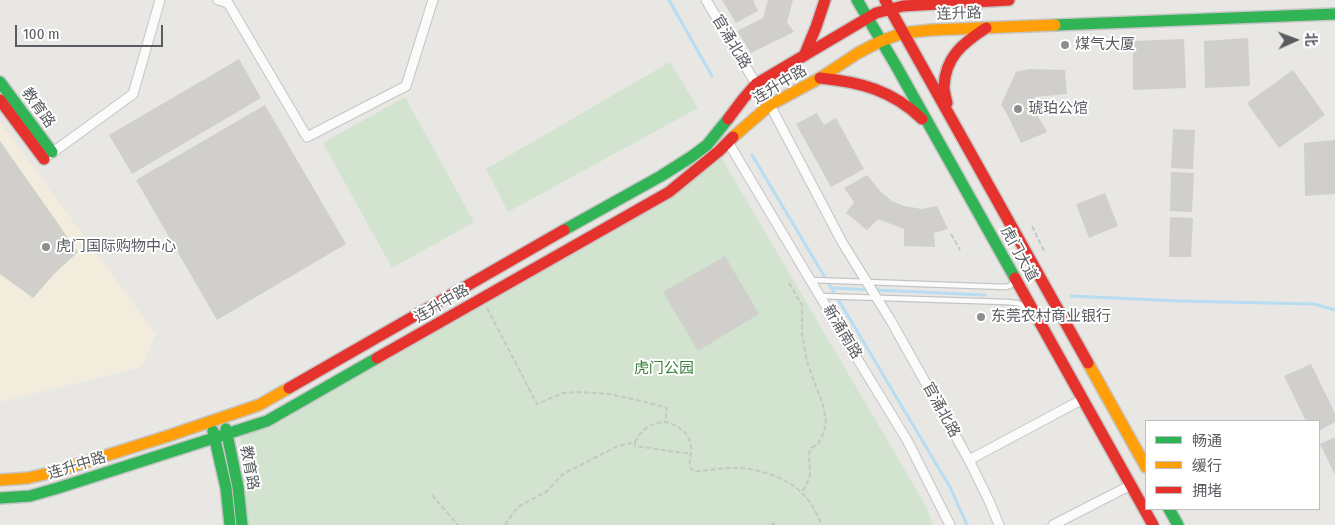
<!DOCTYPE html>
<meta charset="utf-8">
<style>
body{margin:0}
#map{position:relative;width:1335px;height:525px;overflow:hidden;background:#e8e7e3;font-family:"Fira Sans Condensed","Noto Sans SC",sans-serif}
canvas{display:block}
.legend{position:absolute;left:1145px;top:420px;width:175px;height:90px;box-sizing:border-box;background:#fff;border:1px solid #bdbebf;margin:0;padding:6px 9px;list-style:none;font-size:15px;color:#595c60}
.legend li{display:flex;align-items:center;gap:10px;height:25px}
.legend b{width:25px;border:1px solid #bdbebf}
.north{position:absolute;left:1270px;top:15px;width:50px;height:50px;-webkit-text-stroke:4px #fff;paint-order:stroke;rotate:88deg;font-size:14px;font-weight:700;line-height:20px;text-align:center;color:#595c60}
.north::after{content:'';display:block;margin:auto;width:18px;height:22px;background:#595c60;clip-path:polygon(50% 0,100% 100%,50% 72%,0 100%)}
.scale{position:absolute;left:15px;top:25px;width:148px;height:22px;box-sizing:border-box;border:2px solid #595c60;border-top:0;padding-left:6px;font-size:15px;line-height:18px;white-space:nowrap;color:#595c60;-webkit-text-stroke:4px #fff;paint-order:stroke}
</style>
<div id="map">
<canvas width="1335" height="525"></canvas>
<ul class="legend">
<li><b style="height:6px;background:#30b455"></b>畅通</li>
<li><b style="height:6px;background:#ff9f0a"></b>缓行</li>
<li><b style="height:6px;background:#e5322d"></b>拥堵</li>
</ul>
<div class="north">北</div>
<div class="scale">100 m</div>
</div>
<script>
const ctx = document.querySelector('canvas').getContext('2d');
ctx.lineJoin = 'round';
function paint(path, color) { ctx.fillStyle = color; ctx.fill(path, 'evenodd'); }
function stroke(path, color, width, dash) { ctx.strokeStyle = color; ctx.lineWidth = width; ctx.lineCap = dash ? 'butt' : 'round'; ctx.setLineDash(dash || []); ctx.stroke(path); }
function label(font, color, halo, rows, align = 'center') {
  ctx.font = font + ' "Fira Sans Condensed","Noto Sans SC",sans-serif'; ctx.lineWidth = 4; ctx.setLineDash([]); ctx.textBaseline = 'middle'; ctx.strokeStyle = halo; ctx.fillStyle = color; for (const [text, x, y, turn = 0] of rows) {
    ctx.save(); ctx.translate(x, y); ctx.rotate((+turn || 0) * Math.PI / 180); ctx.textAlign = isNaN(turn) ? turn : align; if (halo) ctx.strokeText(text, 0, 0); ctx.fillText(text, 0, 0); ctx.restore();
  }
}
paint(new Path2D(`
 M 0,122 L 156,334 L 142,367 L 0,402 Z`), '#f2ecdc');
paint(new Path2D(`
 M 670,62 L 698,108 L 508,212 L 486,169 Z
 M 405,97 L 474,222 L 392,268 L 323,143 Z
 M 721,157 L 926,506 L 933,525 L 248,525 L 240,433 Z`), '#d2e4cf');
stroke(new Path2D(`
 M 669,0 L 712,76
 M 752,155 L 950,487 L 967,525
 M 832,288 L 985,295
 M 1071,296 L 1180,301 L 1314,304 L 1335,310`), '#b8dcf1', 3);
paint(new Path2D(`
 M 722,0 L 753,0 L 758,11 L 736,23 Z
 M 768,0 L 793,0 L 787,22 L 794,32 L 751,53 L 737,31 L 763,18 Z
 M 1248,38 L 1250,86 L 1205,88 L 1204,41 Z
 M 1184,39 L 1186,88 L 1133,90 L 1133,41 Z
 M 239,59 L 261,98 L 132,174 L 109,135 Z
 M 1029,69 L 1065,70 L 1067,94 L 1035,97 L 1031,104 L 1047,132 L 1021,143 L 1006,112 L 1001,105 L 1016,72 Z
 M 1293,70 L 1325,115 L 1279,148 L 1247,103 Z
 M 265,105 L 346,244 L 217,320 L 136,180 Z
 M 817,113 L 824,125 L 836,118 L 864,169 L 831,187 L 796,124 Z
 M 1173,129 L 1195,130 L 1193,169 L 1171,168 Z
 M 1335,140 L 1335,194 L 1305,196 L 1304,143 Z
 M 0,141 L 78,252 L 54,274 L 33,298 L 0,274 Z
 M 1171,172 L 1194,173 L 1192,212 L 1170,211 Z
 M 867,175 L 881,192 L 892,201 L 904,206 L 922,209 L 937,206 L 948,229 L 934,233 L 935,247 L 904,246 L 904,229 L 878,219 L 867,230 L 846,213 L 854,202 L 844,188 Z
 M 1105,193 L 1118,226 L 1089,238 L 1076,204 Z
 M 1170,217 L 1193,218 L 1191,257 L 1169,257 Z
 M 725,256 L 759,314 L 698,351 L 663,292 Z
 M 1311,364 L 1335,413 L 1335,422 L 1319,431 L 1319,421 L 1306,421 L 1284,376 Z
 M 1335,437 L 1335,475 L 1320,444 Z`), '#d0cfcc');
const lane = new Path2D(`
 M 811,280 L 1005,287 L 1010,286 L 1013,282
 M 820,296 L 1007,302 L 1017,303 L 1028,308`);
const street = new Path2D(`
 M 218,0 L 228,3 L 307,137 L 406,86 L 433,0
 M 706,0 L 756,84
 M 770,105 L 842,242 L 891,321 L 969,460 L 990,503 L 999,525
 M 728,142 L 855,355 L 907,440 L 950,525
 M 49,155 L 133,94 L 160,0
 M 969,460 L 1083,399
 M 1053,525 L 1131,485`);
const fast = new Path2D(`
 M 857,0 L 895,64 L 1015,278
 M 1055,25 L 1335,14
 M 0,82 L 52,152
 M 564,230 L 661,176 L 691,157 L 707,145 L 728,119
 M 226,429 L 238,487 L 242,525
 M 213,431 L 226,488 L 230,525
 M 0,498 L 30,496 L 58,488 L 267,421 L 377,358
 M 1169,509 L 1178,525`);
const slow = new Path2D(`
 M 733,137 L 770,105 L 820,78 L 858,53 L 881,41 L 903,33 L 931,30 L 1055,25
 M 1088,363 L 1146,467
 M 0,480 L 28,478 L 54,472 L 168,436 L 259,405 L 289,388`);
const jam = new Path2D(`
 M 885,0 L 1088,363
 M 804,56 L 816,27 L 825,0
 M 820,78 C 860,82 892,90 922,119
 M 0,100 L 44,159
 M 947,103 C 946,98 944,92 944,87 C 945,57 963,43 986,28
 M 728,119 L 743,99 L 756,84 L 876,13 L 903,6 L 1009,0
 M 1015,278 L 1153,525
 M 377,358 L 669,192 L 719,151 L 733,137
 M 289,388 L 564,230`);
stroke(lane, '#c5c5c5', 7);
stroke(street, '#c5c5c5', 11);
stroke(fast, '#c5c5c5', 14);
stroke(slow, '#c5c5c5', 14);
stroke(jam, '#c5c5c5', 14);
stroke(new Path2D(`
 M 1032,226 L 1045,253
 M 951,234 L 960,250
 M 789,283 L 802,305 L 802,334 L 807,362 L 823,405 L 826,421 L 824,432 L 818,444 L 811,448 L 809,454 L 810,475 L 806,486 L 801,492
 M 487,308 L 537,404 L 563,393 L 579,392 L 609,394 L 641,401 L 667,408 L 665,422 C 680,425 692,435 691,451 C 691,457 689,462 690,467 L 694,471 C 707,471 720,468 733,468 C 755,467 785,477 801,492 C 811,501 816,513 822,525
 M 635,442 L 635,446 L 691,454
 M 432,495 L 458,525
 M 505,525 L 513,513 L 521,505 L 546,492 L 563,474 L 618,446 L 635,442 C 642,429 650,423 665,422
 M 772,525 L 773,523 L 775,525`), '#c4c9c5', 2, [5, 2.5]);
stroke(lane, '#fcfbfb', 4.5);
stroke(street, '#fcfbfb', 9);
stroke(fast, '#30b455', 11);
stroke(slow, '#ff9f0a', 11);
stroke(jam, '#e5322d', 11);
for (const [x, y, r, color] of [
 [1065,45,5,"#8b8d8e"],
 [1018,109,5,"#8b8d8e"],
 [46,247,5,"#8b8d8e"],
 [981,317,5,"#8b8d8e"]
]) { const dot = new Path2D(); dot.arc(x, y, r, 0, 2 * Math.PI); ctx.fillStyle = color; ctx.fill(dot); stroke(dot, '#fff', 2); }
label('15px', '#595c60', '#fff', [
 ["连升路",959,14,-2],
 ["官涌北路",731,42,59],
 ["连升中路",780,85,-31],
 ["教育路",38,108,54],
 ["虎门大道",1019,254,61],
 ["连升中路",442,304,-30],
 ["新涌南路",842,332,59],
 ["官涌北路",941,410,61],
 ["连升中路",77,466,-17],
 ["教育路",249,468,80]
]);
label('15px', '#595c60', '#fff', [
 ["煤气大厦",1075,45],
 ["琥珀公馆",1028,109],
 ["虎门国际购物中心",56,247],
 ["东莞农村商业银行",991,317]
], 'left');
label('15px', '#3a7e3a', '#fff', [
 ["虎门公园",664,369]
]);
</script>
